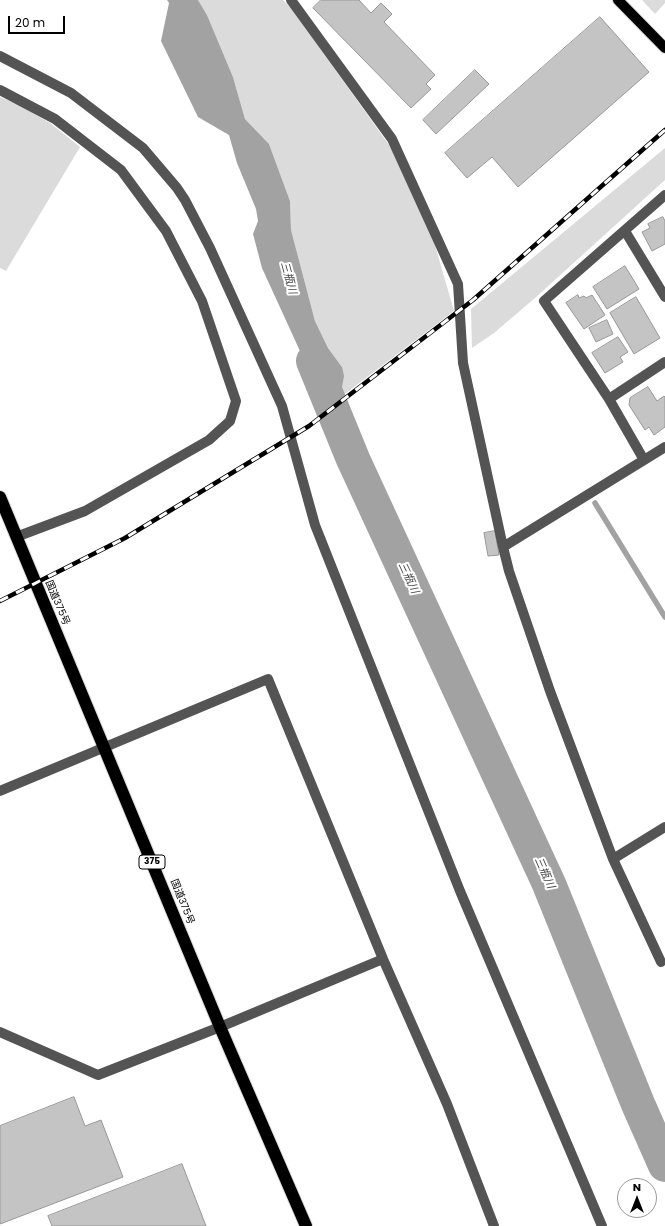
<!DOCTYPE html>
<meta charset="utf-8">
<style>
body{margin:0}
#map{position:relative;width:665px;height:1226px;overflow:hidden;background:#fff;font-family:Poppins,sans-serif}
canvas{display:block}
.north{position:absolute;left:617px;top:1178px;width:40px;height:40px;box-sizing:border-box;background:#fff;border:1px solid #999;border-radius:50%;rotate:0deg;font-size:11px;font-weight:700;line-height:16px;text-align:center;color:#000}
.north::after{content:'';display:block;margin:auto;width:14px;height:18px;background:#000;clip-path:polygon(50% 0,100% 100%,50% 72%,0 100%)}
.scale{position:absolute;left:8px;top:16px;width:57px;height:18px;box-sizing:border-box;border:2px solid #000;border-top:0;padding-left:5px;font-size:12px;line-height:14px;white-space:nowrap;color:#000;-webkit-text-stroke:3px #fff;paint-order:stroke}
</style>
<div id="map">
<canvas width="665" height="1226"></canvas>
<div class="north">N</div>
<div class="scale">20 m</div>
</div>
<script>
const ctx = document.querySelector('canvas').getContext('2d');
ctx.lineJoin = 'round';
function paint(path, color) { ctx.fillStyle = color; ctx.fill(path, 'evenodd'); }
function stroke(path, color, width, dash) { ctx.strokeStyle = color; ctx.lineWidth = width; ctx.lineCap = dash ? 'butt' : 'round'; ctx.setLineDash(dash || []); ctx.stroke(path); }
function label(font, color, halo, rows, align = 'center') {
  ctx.font = font + ' Poppins,"Noto Sans JP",sans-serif'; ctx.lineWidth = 4; ctx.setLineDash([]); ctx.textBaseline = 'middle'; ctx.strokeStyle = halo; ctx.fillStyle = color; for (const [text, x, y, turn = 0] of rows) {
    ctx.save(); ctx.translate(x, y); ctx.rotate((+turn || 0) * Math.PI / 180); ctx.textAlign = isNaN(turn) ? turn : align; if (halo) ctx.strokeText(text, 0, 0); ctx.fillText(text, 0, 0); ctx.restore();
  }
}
paint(new Path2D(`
 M 198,0 L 283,0 L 291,8 L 394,152 L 431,231 L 454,311 L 337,400 L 336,393 L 342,387 L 342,367 L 328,348 L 315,321 L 291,230 L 290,201 L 269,144 L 245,119 L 233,77 L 207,15 Z
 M 642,0 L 665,0 L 665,3 L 655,14 Z
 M 0,97 L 21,106 L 50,123 L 80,147 L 6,271 L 0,268 Z
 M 665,148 L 665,180 L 535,298 L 494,333 L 472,348 L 471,309 Z`), '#dbdbdb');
paint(new Path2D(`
 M 167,0 L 198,0 L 207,15 L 233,77 L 245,119 L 269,144 L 290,201 L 291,230 L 315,321 L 328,348 L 342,367 L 344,376 L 342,387 L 336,393 L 337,400 L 326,408 L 262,268 L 253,234 L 258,221 L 256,209 L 237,163 L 229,135 L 198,117 L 161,41 L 169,3 Z`), '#a2a2a2');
stroke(new Path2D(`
 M 595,503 L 665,617`), '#a2a2a2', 5.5);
stroke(new Path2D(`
 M 313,361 L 353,459 L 549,884 L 638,1104 L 665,1165`), '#a2a2a2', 34);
const building = new Path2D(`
 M 321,0 L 359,0 L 371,13 L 381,3 L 392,14 L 384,22 L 435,75 L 426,84 L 431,89 L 411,108 L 313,8 Z
 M 600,17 L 649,72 L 518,187 L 492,157 L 467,178 L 445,153 Z
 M 475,70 L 489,84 L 436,134 L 423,120 Z
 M 663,217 L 665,221 L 665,244 L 652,251 L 642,232 L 650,228 L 648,224 Z
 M 625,266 L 639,289 L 607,309 L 593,287 Z
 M 578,295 L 579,298 L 584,296 L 586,298 L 592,295 L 605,315 L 584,329 L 566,303 Z
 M 636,297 L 660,338 L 634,354 L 610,313 Z
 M 607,320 L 613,334 L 596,342 L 589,328 Z
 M 618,337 L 628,352 L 620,357 L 623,362 L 605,373 L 592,353 Z
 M 648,387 L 657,401 L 664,396 L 665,397 L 665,427 L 654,435 L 649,427 L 645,430 L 629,405 L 630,398 Z
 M 495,531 L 499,555 L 488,556 L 484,533 Z
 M 74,1097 L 85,1126 L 101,1120 L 123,1177 L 0,1224 L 0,1126 Z
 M 182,1164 L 206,1226 L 52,1226 L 48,1216 Z`);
paint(building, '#c4c4c4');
stroke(building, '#989898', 1);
const major = new Path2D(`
 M 618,0 L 665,48`);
const highway = new Path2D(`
 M 0,497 L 220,1027 L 306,1226`);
stroke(major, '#dbdbdb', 12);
stroke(highway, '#dbdbdb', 14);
stroke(new Path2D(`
 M 291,0 L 392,139 L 458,284 L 463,363 L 503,547
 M 0,56 L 71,93 L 143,148 L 177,188 L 185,200 L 210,248 L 282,406 L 315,525 L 460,891 L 602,1226
 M 0,90 L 55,119 L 121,170 L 166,231 L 202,301 L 236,401 L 230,421 L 209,440 L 85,511 L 16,537
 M 625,231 L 665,297
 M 609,399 L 665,362
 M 644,460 L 609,399 L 544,301 L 665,195
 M 0,791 L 268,679 L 383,959 L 447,1104 L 494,1226
 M 613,859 L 665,827
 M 661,962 L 613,859 L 550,691 L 509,571 L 503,547 L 665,447
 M 0,1032 L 98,1075 L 220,1027 L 383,959`), '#545454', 10);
stroke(major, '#000', 10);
stroke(highway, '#000', 12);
const rail = new Path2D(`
 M 0,601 L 125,538 L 309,426 L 473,300 L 665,130`);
stroke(rail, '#000', 4.5);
stroke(rail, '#fff', 3, [9]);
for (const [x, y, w] of [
 [152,862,26]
]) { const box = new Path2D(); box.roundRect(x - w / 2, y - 7, w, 14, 3); ctx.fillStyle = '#fff'; ctx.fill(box); stroke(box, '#000', 1); }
label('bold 9px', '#000', null, [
 ["375",152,862]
]);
label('10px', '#000', '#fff', [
 ["国道375号",57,603,67],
 ["国道375号",182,902,68]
]);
label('italic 11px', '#434343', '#fff', [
 ["三瓶川",288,278,75],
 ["三瓶川",408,578,65],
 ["三瓶川",544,873,66]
]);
</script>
